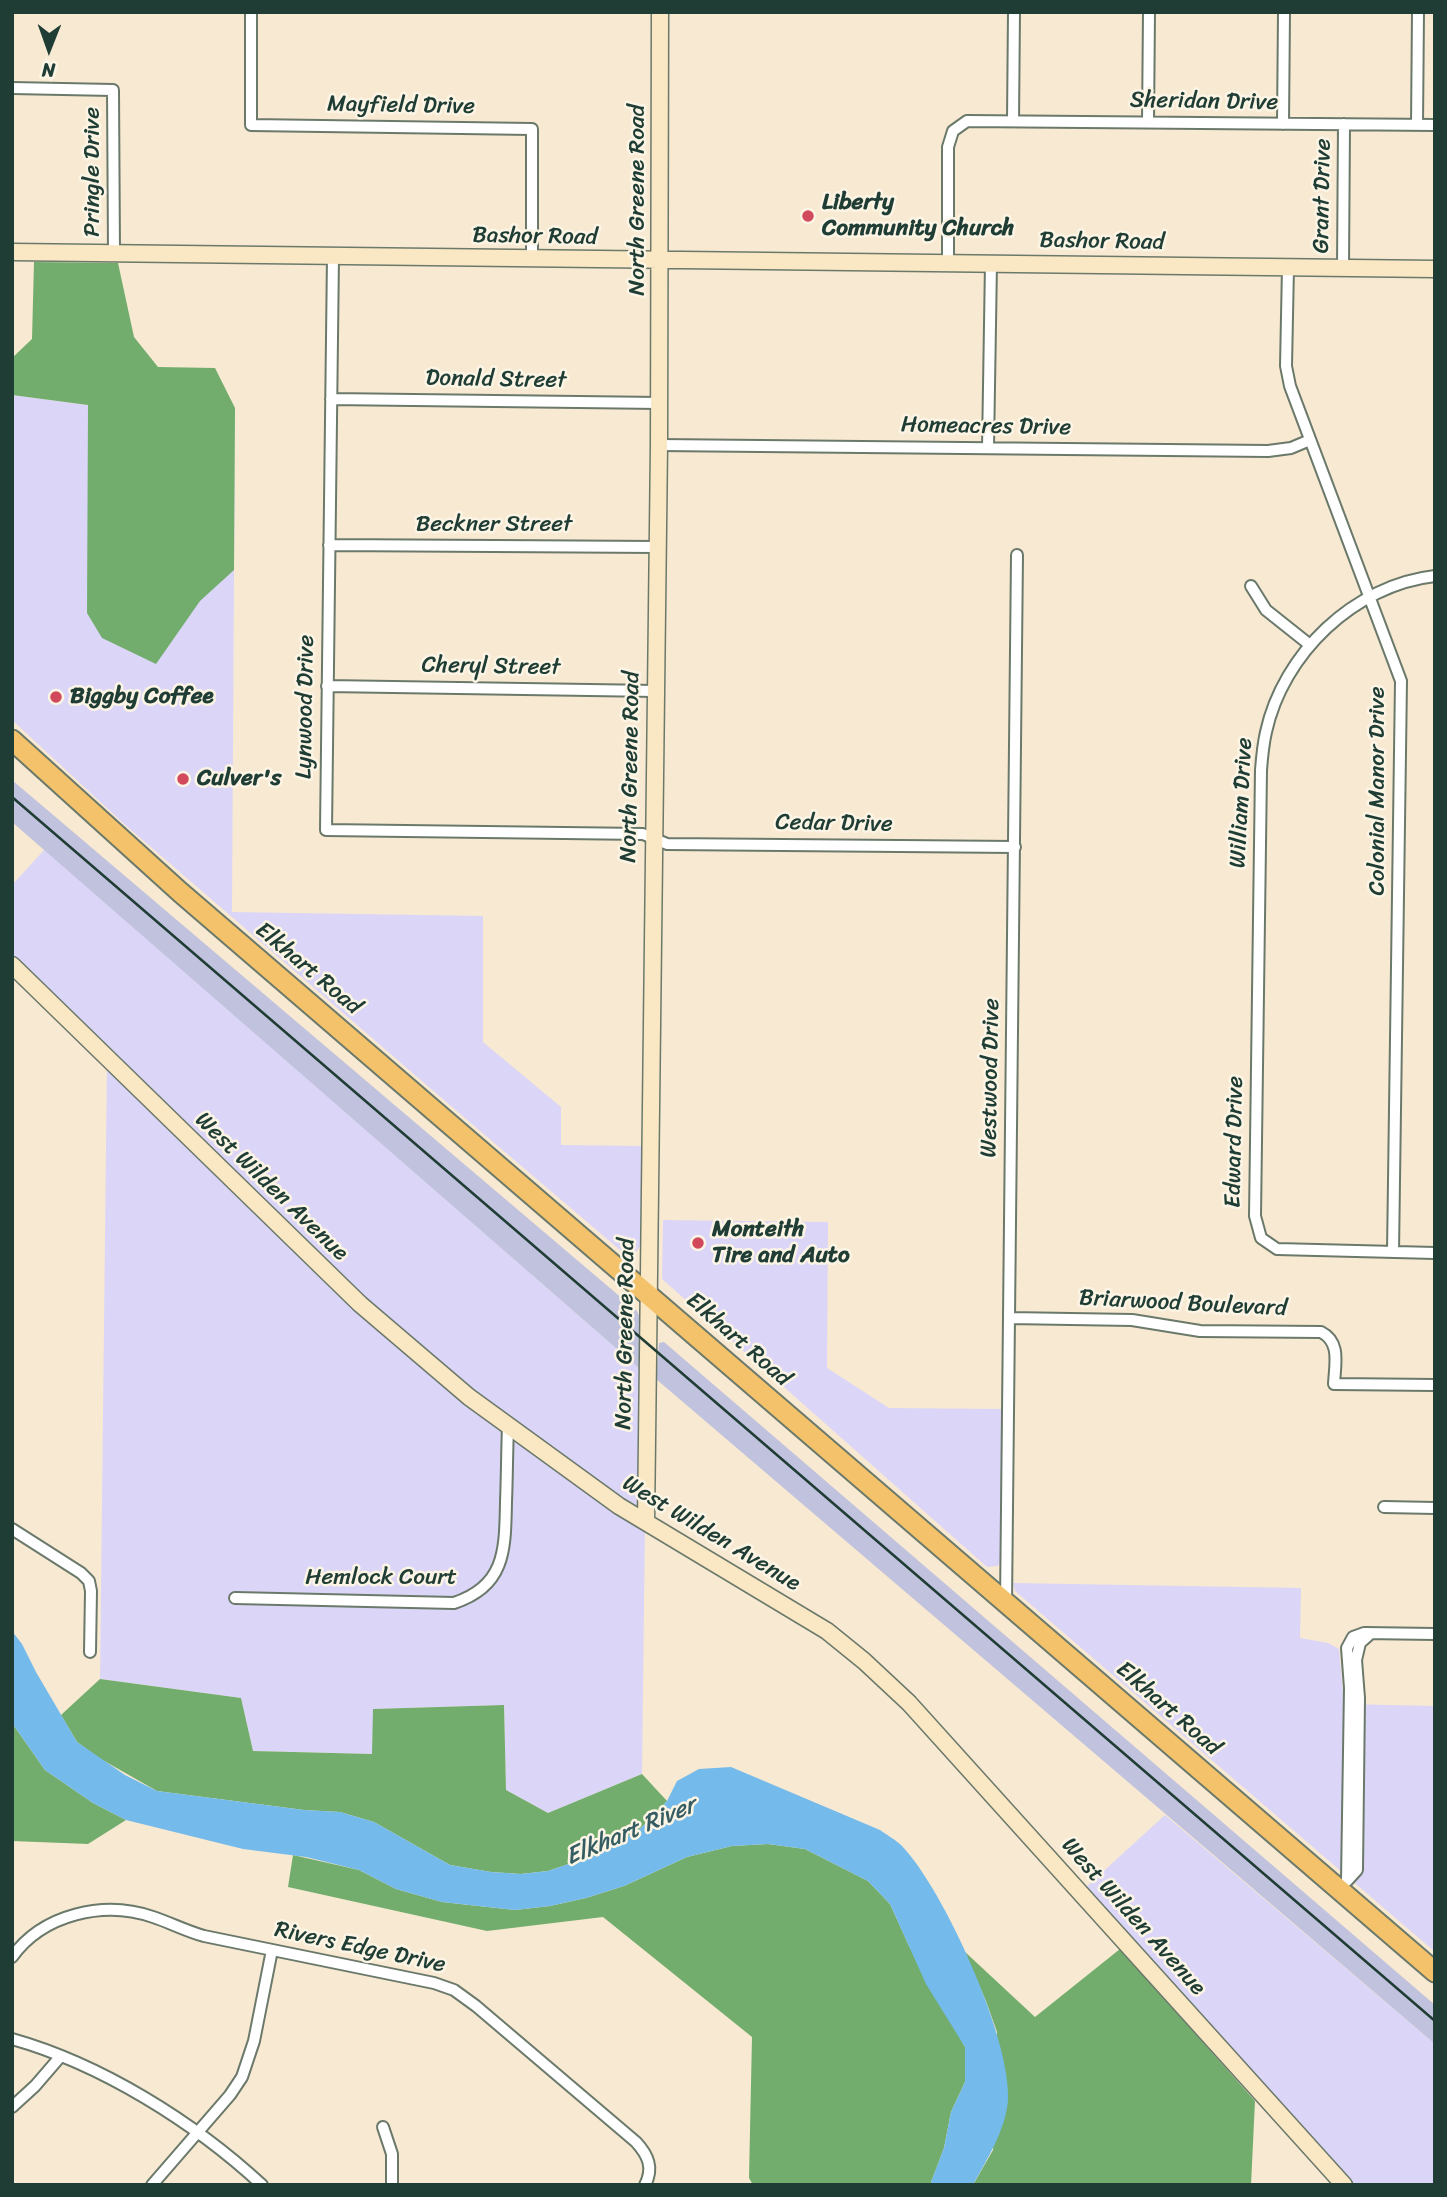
<!DOCTYPE html>
<style>
body{margin:0}
#map{position:relative;width:1447px;height:2197px;overflow:hidden;background:#f8e9d2;font-family:Sriracha,sans-serif}
canvas{display:block}
.frame{position:absolute;inset:0;border:14px solid #1f3d34;pointer-events:none}
.north{position:absolute;left:14px;top:14px;width:70px;height:70px;-webkit-text-stroke:5px #fcf5e5;paint-order:stroke;rotate:181deg;font-size:19px;font-weight:700;line-height:28px;text-align:center;color:#1f3d34}
.north::after{content:'';display:block;margin:auto;width:24px;height:32px;background:#1f3d34;clip-path:polygon(50% 0,100% 100%,50% 72%,0 100%)}
</style>
<div id="map">
<canvas width="1447" height="2197"></canvas>
<div class="frame"></div>
<div class="north">N</div>
</div>
<script>
const ctx = document.querySelector('canvas').getContext('2d');
ctx.lineJoin = 'round';
function paint(path, color) { ctx.fillStyle = color; ctx.fill(path, 'evenodd'); }
function stroke(path, color, width, dash) { ctx.strokeStyle = color; ctx.lineWidth = width; ctx.lineCap = dash ? 'butt' : 'round'; ctx.setLineDash(dash || []); ctx.stroke(path); }
function label(font, color, halo, rows, align = 'center') {
  ctx.font = font + ' Sriracha,sans-serif'; ctx.lineWidth = 5; ctx.setLineDash([]); ctx.textBaseline = 'middle'; ctx.strokeStyle = halo; ctx.fillStyle = color; for (const [text, x, y, turn = 0] of rows) {
    ctx.save(); ctx.translate(x, y); ctx.rotate((+turn || 0) * Math.PI / 180); ctx.textAlign = isNaN(turn) ? turn : align; if (halo) ctx.strokeText(text, 0, 0); ctx.fillText(text, 0, 0); ctx.restore();
  }
}
paint(new Path2D(`
 M 12,395 L 88,405 L 235,408 L 232,912 L 483,916 L 483,1042 L 561,1107 L 561,1145 L 642,1146 L 641,1242 L 639,1248 L 635,1253 L 626,1253 L 620,1250 L 452,1107 L 123,823 L 12,720 Z
 M 45,849 L 640,1369 L 645,1521 L 642,1774 L 548,1813 L 506,1790 L 504,1705 L 373,1709 L 373,1754 L 253,1751 L 241,1698 L 100,1679 L 107,1058 L 12,965 L 12,885 Z
 M 663,1220 L 828,1222 L 827,1368 L 889,1408 L 1005,1409 L 1003,1557 L 998,1566 L 987,1567 L 662,1279 Z
 M 1013,1583 L 1301,1588 L 1300,1638 L 1328,1643 L 1339,1649 L 1344,1704 L 1435,1706 L 1435,1952 L 1015,1591 Z
 M 1165,1815 L 1435,2044 L 1435,2185 L 1352,2185 L 1084,1889 Z`), '#dbd6f7');
paint(new Path2D(`
 M 12,780 L 637,1311 L 641,1320 L 640,1369 L 12,822 Z
 M 664,1342 L 1435,2005 L 1435,2044 L 656,1379 L 659,1343 Z`), '#c1c2dd');
paint(new Path2D(`
 M 34,262 L 118,263 L 134,337 L 158,367 L 215,368 L 235,408 L 234,570 L 200,601 L 156,664 L 102,638 L 87,613 L 88,405 L 12,395 L 12,358 L 32,339 Z
 M 100,1679 L 241,1698 L 253,1751 L 372,1754 L 373,1709 L 504,1705 L 506,1790 L 548,1813 L 642,1774 L 667,1801 L 641,1828 L 601,1853 L 548,1871 L 521,1874 L 491,1872 L 450,1865 L 374,1822 L 340,1812 L 304,1810 L 157,1791 L 99,1758 L 77,1742 L 61,1715 Z
 M 12,1723 L 45,1770 L 93,1803 L 126,1820 L 88,1844 L 12,1841 Z
 M 768,1844 L 805,1849 L 868,1881 L 890,1904 L 909,1946 L 965,2047 L 965,2082 L 951,2112 L 944,2148 L 930,2185 L 753,2185 L 749,2178 L 752,2037 L 603,1917 L 487,1931 L 288,1887 L 293,1855 L 359,1870 L 396,1889 L 442,1902 L 515,1910 L 550,1906 L 586,1898 L 624,1886 L 687,1857 L 732,1846 Z
 M 1120,1949 L 1255,2101 L 1251,2185 L 973,2185 L 993,2150 L 997,2032 L 986,2001 L 964,1951 L 1035,2017 Z`), '#72ad6d');
paint(new Path2D(`
 M 12,1631 L 22,1644 L 36,1672 L 77,1742 L 125,1775 L 157,1791 L 304,1810 L 340,1812 L 374,1822 L 450,1865 L 491,1872 L 521,1874 L 548,1871 L 601,1853 L 641,1828 L 667,1801 L 677,1781 L 699,1769 L 731,1767 L 880,1830 C 887,1835 896,1840 902,1846 C 944,1890 1012,2040 1008,2101 C 1005,2131 987,2159 973,2185 L 930,2185 L 944,2148 L 951,2112 L 965,2082 L 965,2047 L 926,1984 L 890,1904 L 868,1881 L 805,1849 L 768,1844 L 732,1846 L 687,1857 L 624,1886 L 586,1898 L 550,1906 L 515,1910 L 442,1902 L 396,1889 L 359,1870 L 306,1857 L 243,1849 L 126,1820 L 93,1803 L 45,1770 L 12,1723 Z`), '#74baeb');
const street = new Path2D(`
 M 251,12 L 251,125 L 532,129 L 532,259
 M 12,88 L 113,90 L 114,253
 M 1013,121 L 1014,12
 M 1148,122 L 1149,12
 M 1283,124 L 1284,12
 M 1417,125 L 1418,12
 M 333,256 L 326,830 L 643,834 L 667,844 L 1015,847
 M 948,263 L 948,147 L 953,131 L 967,121 L 1435,125
 M 1288,267 L 1286,366 L 1290,386 L 1401,681 L 1393,1252
 M 1343,268 L 1344,124
 M 331,399 L 660,403
 M 659,445 L 1268,451 L 1291,448 L 1310,440
 M 988,448 L 991,263
 M 329,545 L 658,547
 M 1435,576 C 1354,585 1283,654 1266,732 C 1263,745 1262,757 1261,770 L 1255,1216 L 1261,1238 L 1277,1249 L 1435,1253
 M 1251,586 L 1266,610 L 1310,645
 M 327,686 L 655,691
 M 1009,1318 L 1132,1320 L 1200,1331 L 1321,1332 C 1341,1342 1335,1364 1334,1384 L 1435,1385
 M 1384,1507 L 1435,1508
 M 12,1529 L 81,1573 L 89,1581 L 91,1591 L 90,1652
 M 235,1598 L 454,1603 C 506,1586 505,1549 506,1502 C 507,1477 507,1452 508,1426
 M 1006,1602 L 1017,555
 M 1347,1880 L 1350,1688 L 1347,1648 L 1353,1637 L 1364,1633 L 1435,1634
 M 1347,1881 L 1357,1870 L 1359,1698 L 1356,1660 L 1360,1643 L 1370,1634
 M 12,1957 C 43,1914 104,1900 153,1917 C 171,1923 186,1931 204,1936 L 434,1983 L 454,1990 L 476,2006 L 636,2142 C 648,2155 654,2168 645,2185
 M 12,2039 C 101,2064 194,2122 262,2185
 M 12,2107 L 35,2086 L 60,2057
 M 383,2127 L 392,2154 L 392,2185
 M 152,2185 L 230,2095 L 242,2077 L 254,2041 L 272,1950`);
const secondary = new Path2D(`
 M 12,252 L 1435,269
 M 12,965 L 360,1304 L 469,1397 L 619,1506 L 827,1631 L 864,1661 L 909,1703 L 1344,2185
 M 646,1522 L 659,445 L 660,12`);
const highway = new Path2D(`
 M 12,740 L 180,892 L 1435,1972`);
stroke(street, '#6b796b', 14);
stroke(secondary, '#6b796b', 19);
stroke(highway, '#6b796b', 23);
stroke(street, '#fff', 10);
stroke(secondary, '#fae7c3', 16);
stroke(highway, '#f3c26a', 19);
stroke(new Path2D(`
 M 12,797 L 1435,2021`), '#1f3d34', 2.5);
for (const [x, y, r, color] of [
 [808,216,7,"#d1495b"],
 [56,697,7,"#d1495b"],
 [183,779,7,"#d1495b"],
 [698,1243,7,"#d1495b"]
]) { const dot = new Path2D(); dot.arc(x, y, r, 0, 2 * Math.PI); ctx.fillStyle = color; ctx.fill(dot); stroke(dot, '#fcf5e5', 2.5); }
label('23px', '#1f3d34', '#fcf5e5', [
 ["Sheridan Drive",1204,102,1],
 ["Mayfield Drive",401,106,1],
 ["Pringle Drive",93,172,-90],
 ["Grant Drive",1323,196,-89],
 ["North Greene Road",638,200,-90],
 ["Bashor Road",535,237,1],
 ["Bashor Road",1102,242,1],
 ["Donald Street",496,380,1],
 ["Homeacres Drive",986,427,1],
 ["Beckner Street",494,525],
 ["Cheryl Street",491,667,1],
 ["Lynwood Drive",306,707,-89],
 ["North Greene Road",631,767,-89],
 ["Colonial Manor Drive",1378,791,-90],
 ["William Drive",1242,803,-87],
 ["Cedar Drive",834,824,1],
 ["Elkhart Road",308,969,40],
 ["Westwood Drive",991,1078,-89],
 ["Edward Drive",1235,1142,-89],
 ["West Wilden Avenue",271,1187,44],
 ["Briarwood Boulevard",1183,1304,3],
 ["North Greene Road",626,1334,-89],
 ["Elkhart Road",738,1340,41],
 ["West Wilden Avenue",711,1534,31],
 ["Hemlock Court",381,1578],
 ["Elkhart Road",1168,1709,41],
 ["West Wilden Avenue",1133,1917,48],
 ["Rivers Edge Drive",360,1948,12]
]);
label('bold 23px', '#1f3d34', '#fcf5e5', [
 ["Liberty",822,203],
 ["Community Church",822,229],
 ["Biggby Coffee",70,697],
 ["Culver's",197,779],
 ["Monteith",712,1230],
 ["Tire and Auto",712,1256]
], 'left');
label('italic 24px', '#345c62', '#fcf5e5', [
 ["Elkhart River",631,1832,-23]
]);
</script>
